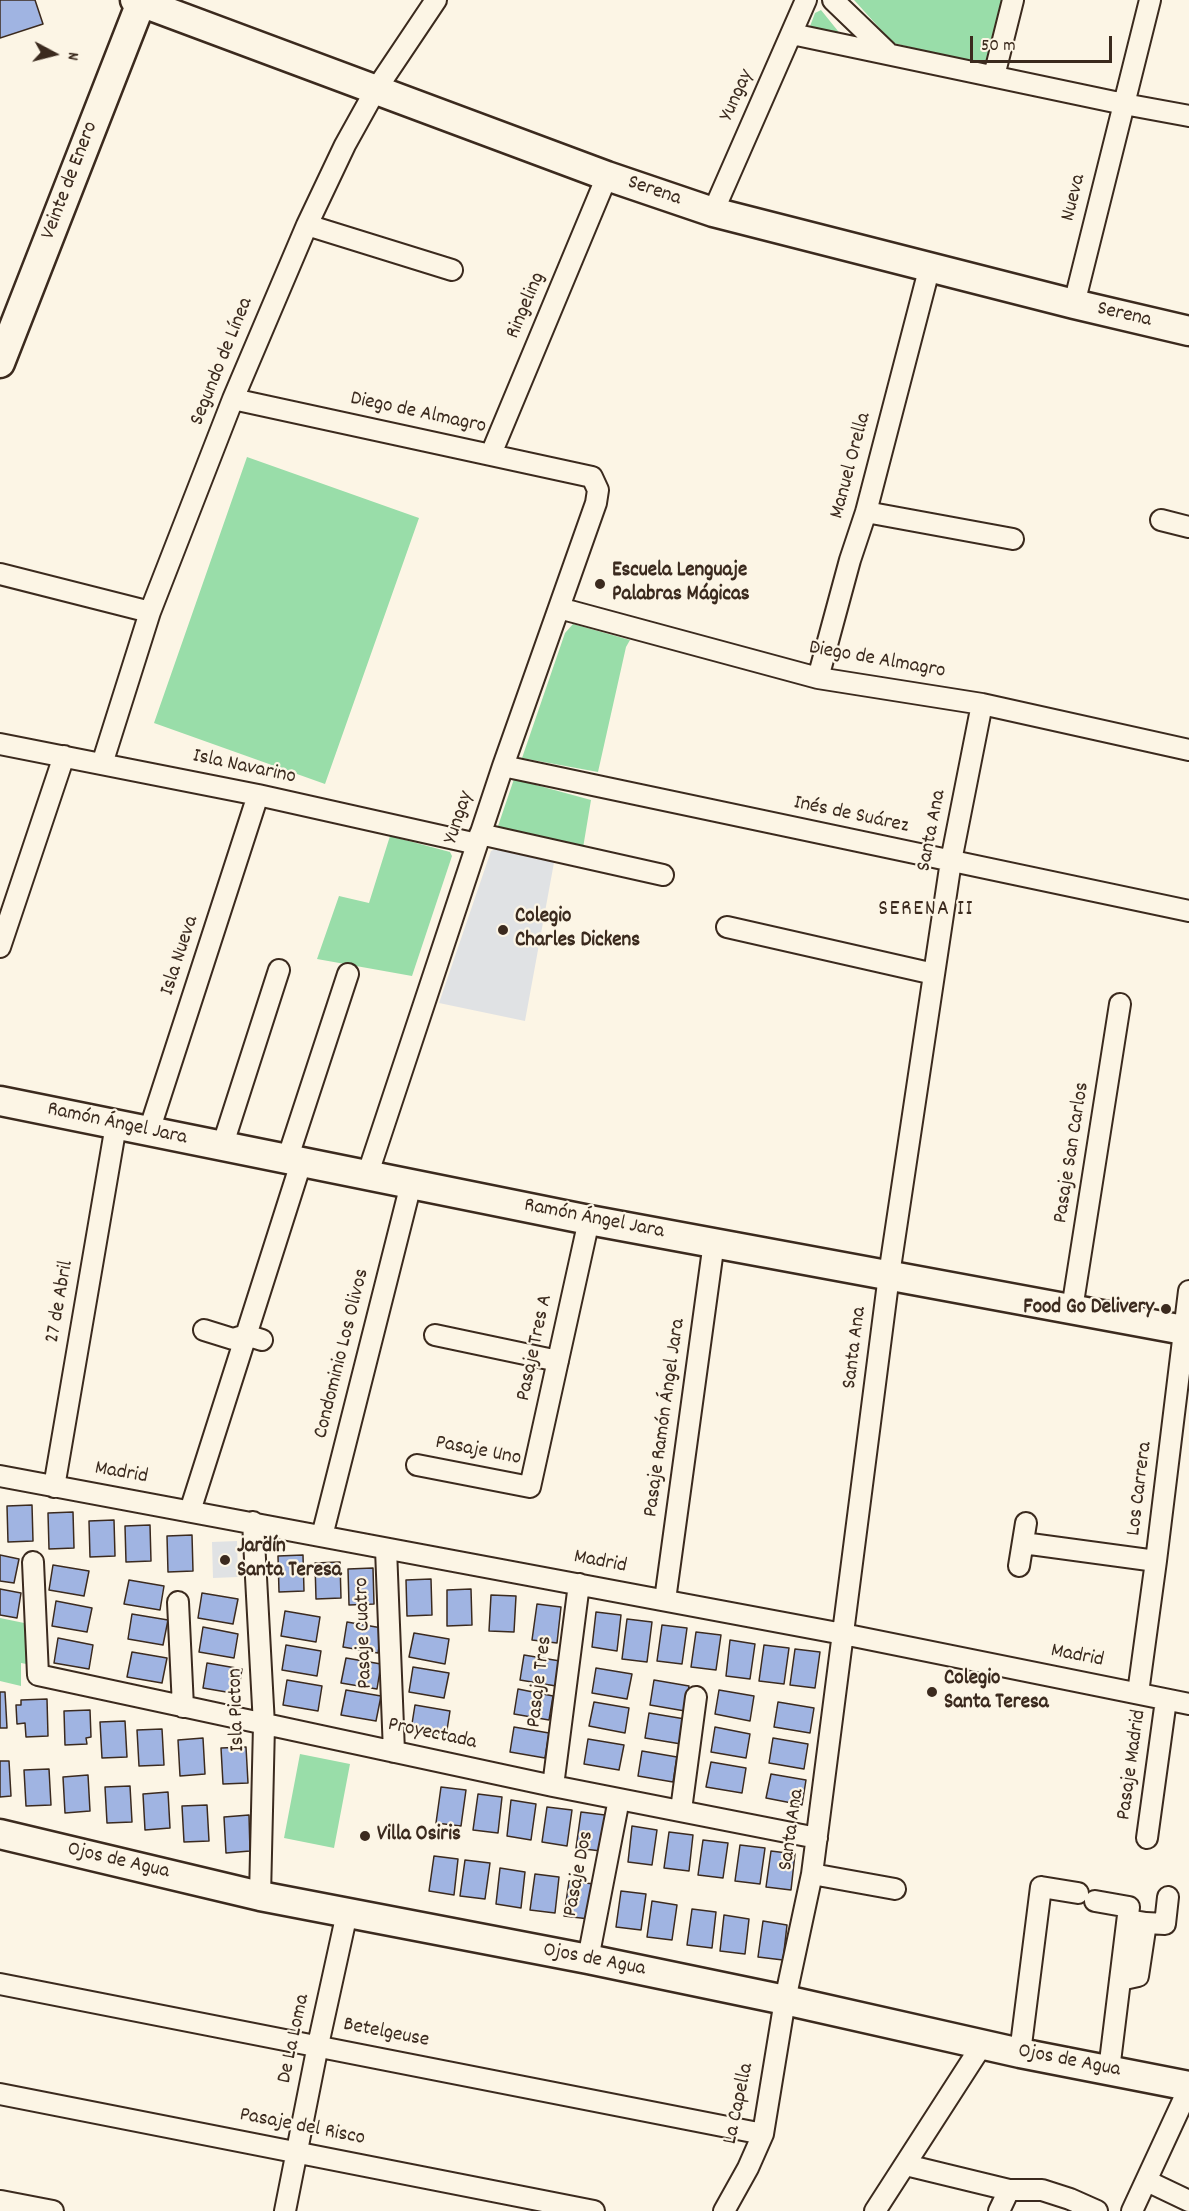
<!DOCTYPE html>
<meta charset="utf-8">
<style>
body{margin:0}
#map{position:relative;width:1189px;height:2211px;overflow:hidden;background:#fcf5e5;font-family:Dekko,sans-serif}
canvas{display:block}
.north{position:absolute;left:24px;top:24px;width:60px;height:60px;-webkit-text-stroke:4px #fcf5e5;paint-order:stroke;rotate:97deg;font-size:16px;font-weight:700;line-height:24px;text-align:center;color:#3b2a1e}
.north::after{content:'';display:block;margin:auto;width:21px;height:27px;background:#3b2a1e;clip-path:polygon(50% 0,100% 100%,50% 72%,0 100%)}
.scale{position:absolute;left:970px;top:36px;width:142px;height:27px;box-sizing:border-box;border:3px solid #3b2a1e;border-top:0;padding-left:8px;font-size:18px;line-height:21px;white-space:nowrap;color:#3b2a1e;-webkit-text-stroke:4px #fcf5e5;paint-order:stroke}
</style>
<div id="map">
<canvas width="1189" height="2211"></canvas>
<div class="north">N</div>
<div class="scale">50 m</div>
</div>
<script>
const ctx = document.querySelector('canvas').getContext('2d');
ctx.lineJoin = 'round';
function paint(path, color) { ctx.fillStyle = color; ctx.fill(path, 'evenodd'); }
function stroke(path, color, width, dash) { ctx.strokeStyle = color; ctx.lineWidth = width; ctx.lineCap = dash ? 'butt' : 'round'; ctx.setLineDash(dash || []); ctx.stroke(path); }
function label(font, color, halo, rows, align = 'center') {
  ctx.font = font + ' Dekko,sans-serif'; ctx.lineWidth = 4.5; ctx.setLineDash([]); ctx.textBaseline = 'middle'; ctx.strokeStyle = halo; ctx.fillStyle = color; for (const [text, x, y, turn = 0] of rows) {
    ctx.save(); ctx.translate(x, y); ctx.rotate((+turn || 0) * Math.PI / 180); ctx.textAlign = isNaN(turn) ? turn : align; if (halo) ctx.strokeText(text, 0, 0); ctx.fillText(text, 0, 0); ctx.restore();
  }
}
paint(new Path2D(`
 M 503,846 L 555,857 L 525,1021 L 439,1003 L 491,851 Z
 M 237,1541 L 238,1577 L 213,1578 L 212,1542 Z`), '#e0e2e4');
paint(new Path2D(`
 M 854,0 L 1005,0 L 990,66 L 893,43 Z
 M 821,10 L 842,36 L 809,29 L 815,13 Z
 M 247,457 L 419,518 L 325,784 L 154,723 Z
 M 573,624 L 630,640 L 626,647 L 598,772 L 522,758 L 565,633 Z
 M 514,779 L 591,800 L 583,848 L 496,832 Z
 M 390,836 L 450,852 L 452,856 L 412,976 L 317,959 L 339,896 L 369,903 Z
 M 0,1618 L 29,1624 L 32,1665 L 21,1663 L 21,1686 L 0,1681 Z
 M 300,1754 L 350,1764 L 334,1848 L 284,1838 Z`), '#99dda9');
const building = new Path2D(`
 M 0,0 L 35,0 L 43,24 L 0,38 Z
 M 32,1505 L 33,1541 L 8,1542 L 7,1506 Z
 M 73,1512 L 74,1548 L 49,1549 L 48,1513 Z
 M 114,1520 L 115,1556 L 90,1557 L 89,1521 Z
 M 150,1525 L 151,1561 L 126,1562 L 125,1526 Z
 M 192,1535 L 193,1571 L 168,1572 L 167,1536 Z
 M 0,1555 L 19,1559 L 14,1583 L 0,1581 Z
 M 303,1555 L 304,1591 L 279,1592 L 278,1556 Z
 M 340,1562 L 341,1598 L 316,1599 L 315,1563 Z
 M 53,1565 L 89,1571 L 84,1596 L 49,1590 Z
 M 373,1568 L 374,1604 L 349,1605 L 348,1569 Z
 M 431,1579 L 432,1615 L 407,1616 L 406,1580 Z
 M 129,1580 L 164,1586 L 160,1610 L 124,1604 Z
 M 0,1589 L 21,1593 L 17,1618 L 0,1615 Z
 M 471,1589 L 472,1625 L 447,1626 L 447,1590 Z
 M 202,1593 L 238,1599 L 233,1624 L 198,1618 Z
 M 491,1595 L 516,1596 L 514,1632 L 489,1631 Z
 M 56,1601 L 92,1608 L 87,1632 L 52,1626 Z
 M 537,1604 L 561,1607 L 557,1643 L 532,1640 Z
 M 285,1611 L 320,1617 L 316,1642 L 281,1636 Z
 M 596,1612 L 621,1615 L 617,1651 L 592,1647 Z
 M 132,1614 L 168,1620 L 163,1645 L 128,1639 Z
 M 627,1619 L 652,1622 L 647,1662 L 622,1659 Z
 M 347,1622 L 382,1628 L 378,1653 L 343,1647 Z
 M 662,1625 L 687,1628 L 682,1664 L 657,1661 Z
 M 203,1627 L 238,1634 L 234,1658 L 199,1652 Z
 M 696,1632 L 721,1635 L 716,1670 L 691,1667 Z
 M 414,1633 L 449,1639 L 445,1664 L 409,1657 Z
 M 58,1638 L 93,1645 L 89,1669 L 54,1663 Z
 M 730,1640 L 755,1644 L 750,1679 L 726,1676 Z
 M 286,1645 L 321,1651 L 317,1676 L 282,1670 Z
 M 764,1645 L 789,1648 L 784,1684 L 759,1681 Z
 M 795,1649 L 820,1652 L 815,1688 L 790,1685 Z
 M 132,1652 L 167,1658 L 162,1683 L 127,1677 Z
 M 524,1655 L 560,1661 L 556,1686 L 520,1680 Z
 M 346,1658 L 381,1664 L 377,1689 L 341,1683 Z
 M 207,1663 L 242,1669 L 238,1694 L 203,1688 Z
 M 413,1667 L 449,1673 L 444,1698 L 409,1692 Z
 M 596,1668 L 632,1674 L 627,1699 L 592,1693 Z
 M 287,1680 L 322,1686 L 318,1711 L 283,1705 Z
 M 654,1680 L 689,1686 L 685,1711 L 650,1705 Z
 M 518,1689 L 553,1696 L 549,1720 L 514,1714 Z
 M 346,1690 L 381,1696 L 376,1721 L 341,1715 Z
 M 719,1690 L 754,1696 L 750,1721 L 715,1714 Z
 M 0,1692 L 5,1692 L 7,1728 L 0,1728 Z
 M 47,1699 L 48,1736 L 26,1737 L 25,1723 L 17,1724 L 16,1705 L 21,1705 L 21,1700 Z
 M 594,1702 L 629,1708 L 625,1733 L 589,1726 Z
 M 778,1702 L 814,1708 L 810,1733 L 774,1727 Z
 M 415,1705 L 450,1711 L 446,1736 L 411,1730 Z
 M 90,1710 L 91,1737 L 86,1738 L 87,1744 L 65,1745 L 64,1711 Z
 M 649,1713 L 685,1719 L 681,1744 L 645,1738 Z
 M 125,1721 L 127,1757 L 102,1758 L 100,1722 Z
 M 514,1727 L 549,1733 L 545,1758 L 510,1752 Z
 M 715,1727 L 750,1734 L 746,1758 L 711,1752 Z
 M 162,1729 L 164,1765 L 139,1766 L 137,1730 Z
 M 203,1738 L 205,1774 L 180,1776 L 178,1740 Z
 M 773,1738 L 808,1744 L 804,1769 L 769,1763 Z
 M 588,1739 L 624,1745 L 619,1770 L 584,1764 Z
 M 246,1747 L 248,1783 L 223,1784 L 221,1748 Z
 M 642,1751 L 677,1757 L 673,1782 L 638,1776 Z
 M 0,1761 L 9,1761 L 11,1796 L 0,1797 Z
 M 711,1762 L 746,1768 L 742,1793 L 706,1787 Z
 M 49,1769 L 51,1805 L 26,1806 L 24,1770 Z
 M 771,1774 L 806,1780 L 802,1805 L 766,1798 Z
 M 88,1775 L 90,1811 L 65,1813 L 63,1777 Z
 M 130,1786 L 132,1822 L 107,1823 L 105,1787 Z
 M 441,1787 L 466,1790 L 461,1826 L 436,1823 Z
 M 168,1792 L 170,1828 L 145,1830 L 143,1794 Z
 M 478,1794 L 502,1797 L 498,1833 L 473,1830 Z
 M 511,1800 L 536,1804 L 531,1840 L 507,1836 Z
 M 207,1805 L 209,1841 L 184,1842 L 182,1806 Z
 M 547,1807 L 572,1810 L 567,1846 L 542,1842 Z
 M 581,1812 L 605,1815 L 601,1851 L 576,1848 Z
 M 249,1815 L 250,1851 L 226,1853 L 224,1817 Z
 M 632,1826 L 657,1830 L 652,1865 L 628,1862 Z
 M 669,1832 L 693,1835 L 689,1871 L 664,1868 Z
 M 703,1840 L 728,1843 L 723,1878 L 698,1875 Z
 M 740,1845 L 765,1848 L 760,1884 L 735,1881 Z
 M 771,1851 L 795,1854 L 791,1890 L 766,1887 Z
 M 434,1856 L 458,1859 L 454,1895 L 429,1891 Z
 M 465,1860 L 490,1863 L 485,1899 L 460,1896 Z
 M 500,1868 L 525,1872 L 521,1908 L 496,1904 Z
 M 535,1874 L 559,1877 L 555,1913 L 530,1910 Z
 M 569,1881 L 594,1884 L 589,1919 L 564,1916 Z
 M 621,1891 L 646,1894 L 641,1930 L 616,1927 Z
 M 652,1901 L 677,1905 L 672,1940 L 647,1937 Z
 M 692,1909 L 716,1912 L 712,1948 L 687,1945 Z
 M 724,1915 L 749,1919 L 745,1954 L 720,1951 Z
 M 763,1921 L 787,1925 L 783,1960 L 758,1957 Z`);
paint(building, '#a0b4e2');
stroke(building, '#3b2a1e', 1.5);
const street = new Path2D(`
 M 833,0 L 887,52
 M 792,34 L 1124,104 L 1189,116
 M 994,76 L 1013,0
 M 713,212 L 806,0
 M 307,225 L 452,270
 M 1074,304 L 1150,0
 M 233,399 L 592,477 L 598,490 L 596,503 L 503,766 L 367,1176
 M 491,454 L 607,176
 M 866,512 L 1013,539
 M 1161,520 L 1189,527
 M 0,574 L 150,612
 M 559,608 L 818,678 L 982,704 L 1189,750
 M 818,678 L 850,560 L 866,512 L 930,266
 M 0,744 L 258,795 L 477,844
 M 102,764 L 150,612 L 233,399 L 307,225 L 345,145 L 375,91 L 436,0
 M 503,766 L 1189,911
 M 480,834 L 663,875
 M 727,927 L 934,974
 M 0,947 L 64,756
 M 149,1131 L 258,795
 M 222,1147 L 279,970
 M 287,1160 L 348,974
 M 1072,1309 L 1120,1004
 M 204,1330 L 233,1339 L 246,1335 L 262,1340
 M 435,1335 L 558,1361
 M 417,1465 L 530,1487 L 589,1220
 M 0,1476 L 843,1634 L 1189,1704
 M 54,1487 L 116,1125
 M 190,1511 L 301,1163
 M 253,1522 L 264,1725 L 260,1896
 M 322,1536 L 411,1184
 M 1023,1543 L 1156,1561
 M 386,1549 L 394,1752
 M 33,1562 L 38,1675 L 553,1786 L 817,1838
 M 1019,1566 L 1026,1523
 M 665,1600 L 714,1242
 M 178,1602 L 183,1707
 M 1138,1693 L 1156,1561 L 1189,1291
 M 553,1786 L 579,1584
 M 681,1810 L 696,1697
 M 1147,1838 L 1166,1700
 M 812,1874 L 895,1889
 M 1095,1901 L 1129,1907 L 1109,2070
 M 1146,1923 L 1165,1924 L 1168,1897
 M 588,1959 L 619,1799
 M 1120,1980 L 1138,1976 L 1146,1923 L 1128,1920
 M 0,1984 L 763,2134
 M 1020,2053 L 1041,1887 L 1078,1893
 M 0,2094 L 594,2211
 M 906,2165 L 1009,2190 L 1042,2190 L 1070,2199 L 1097,2211
 M 1147,2181 L 1189,2201
 M 1,2201 L 53,2211
 M 285,2211 L 318,2045 L 347,1913
 M 724,2211 L 748,2168 L 763,2134 L 785,2000 L 812,1874 L 889,1275 L 951,861 L 982,704
 M 875,2211 L 982,2045
 M 999,2211 L 1009,2190
 M 1132,2211 L 1189,2088`);
const secondary = new Path2D(`
 M 135,0 L 607,176 L 713,212 L 1074,304 L 1189,331
 M 0,363 L 142,0
 M 0,1101 L 589,1220 L 1189,1331
 M 0,1834 L 260,1896 L 588,1959 L 785,2000 L 1020,2053 L 1189,2086`);
stroke(street, '#3b2a1e', 24);
stroke(secondary, '#3b2a1e', 33);
stroke(street, '#fcf5e5', 20);
stroke(secondary, '#fcf5e5', 28);
for (const [x, y, r, color] of [
 [600,584,6,"#3b2a1e"],
 [503,930,6,"#3b2a1e"],
 [1166,1309,6,"#3b2a1e"],
 [225,1560,6,"#3b2a1e"],
 [932,1692,6,"#3b2a1e"],
 [365,1836,6,"#3b2a1e"]
]) { const dot = new Path2D(); dot.arc(x, y, r, 0, 2 * Math.PI); ctx.fillStyle = color; ctx.fill(dot); stroke(dot, '#fcf5e5', 2); }
label('21px', '#3b2a1e', '#fcf5e5', [
 ["Yungay",738,96,-66],
 ["Veinte de Enero",71,181,-69],
 ["Serena",654,192,19],
 ["Nueva",1075,198,-76],
 ["Ringeling",527,306,-67],
 ["Serena",1124,316,13],
 ["Segundo de Línea",223,362,-68],
 ["Diego de Almagro",418,414,12],
 ["Manuel Orella",852,466,-75],
 ["Diego de Almagro",877,661,10],
 ["Isla Navarino",244,768,12],
 ["Inés de Suárez",851,816,12],
 ["Yungay",460,818,-72],
 ["Santa Ana",933,831,-79],
 ["Isla Nueva",181,956,-72],
 ["Ramón Ángel Jara",117,1125,12],
 ["Pasaje San Carlos",1073,1153,-81],
 ["Ramón Ángel Jara",594,1220,11],
 ["27 de Abril",61,1302,-80],
 ["Pasaje Tres A",536,1348,-78],
 ["Santa Ana",856,1348,-83],
 ["Condominio Los Olivos",343,1354,-76],
 ["Pasaje Ramón Ángel Jara",666,1418,-82],
 ["Pasaje Uno",478,1452,11],
 ["Madrid",121,1474,10],
 ["Los Carrera",1141,1489,-83],
 ["Madrid",600,1563,11],
 ["Pasaje Cuatro",365,1633,-92],
 ["Madrid",1077,1657,11],
 ["Pasaje Tres",541,1682,-83],
 ["Isla Picton",238,1710,-92],
 ["Proyectada",432,1735,12],
 ["Pasaje Madrid",1133,1765,-82],
 ["Santa Ana",793,1830,-82],
 ["Ojos de Agua",118,1862,13],
 ["Pasaje Dos",580,1874,-79],
 ["Ojos de Agua",594,1961,11],
 ["Betelgeuse",386,2034,11],
 ["De La Loma",295,2039,-78],
 ["Ojos de Agua",1069,2062,11],
 ["La Capella",740,2104,-78],
 ["Pasaje del Risco",302,2128,11]
]);
label('bold 21px', '#3b2a1e', '#fcf5e5', [
 ["Escuela Lenguaje",612,572],
 ["Palabras Mágicas",612,596],
 ["Colegio",515,918],
 ["Charles Dickens",515,942],
 ["Food Go Delivery",1154,1309,"right"],
 ["Jardín",237,1548],
 ["Santa Teresa",237,1572],
 ["Colegio",944,1680],
 ["Santa Teresa",944,1704],
 ["Villa Osiris",377,1836]
], 'left');
ctx.letterSpacing = '1.5px';
label('22px', '#3b2a1e', '#fcf5e5', [
 ["SERENA II",926,911]
]);
ctx.letterSpacing = '0px';
</script>
